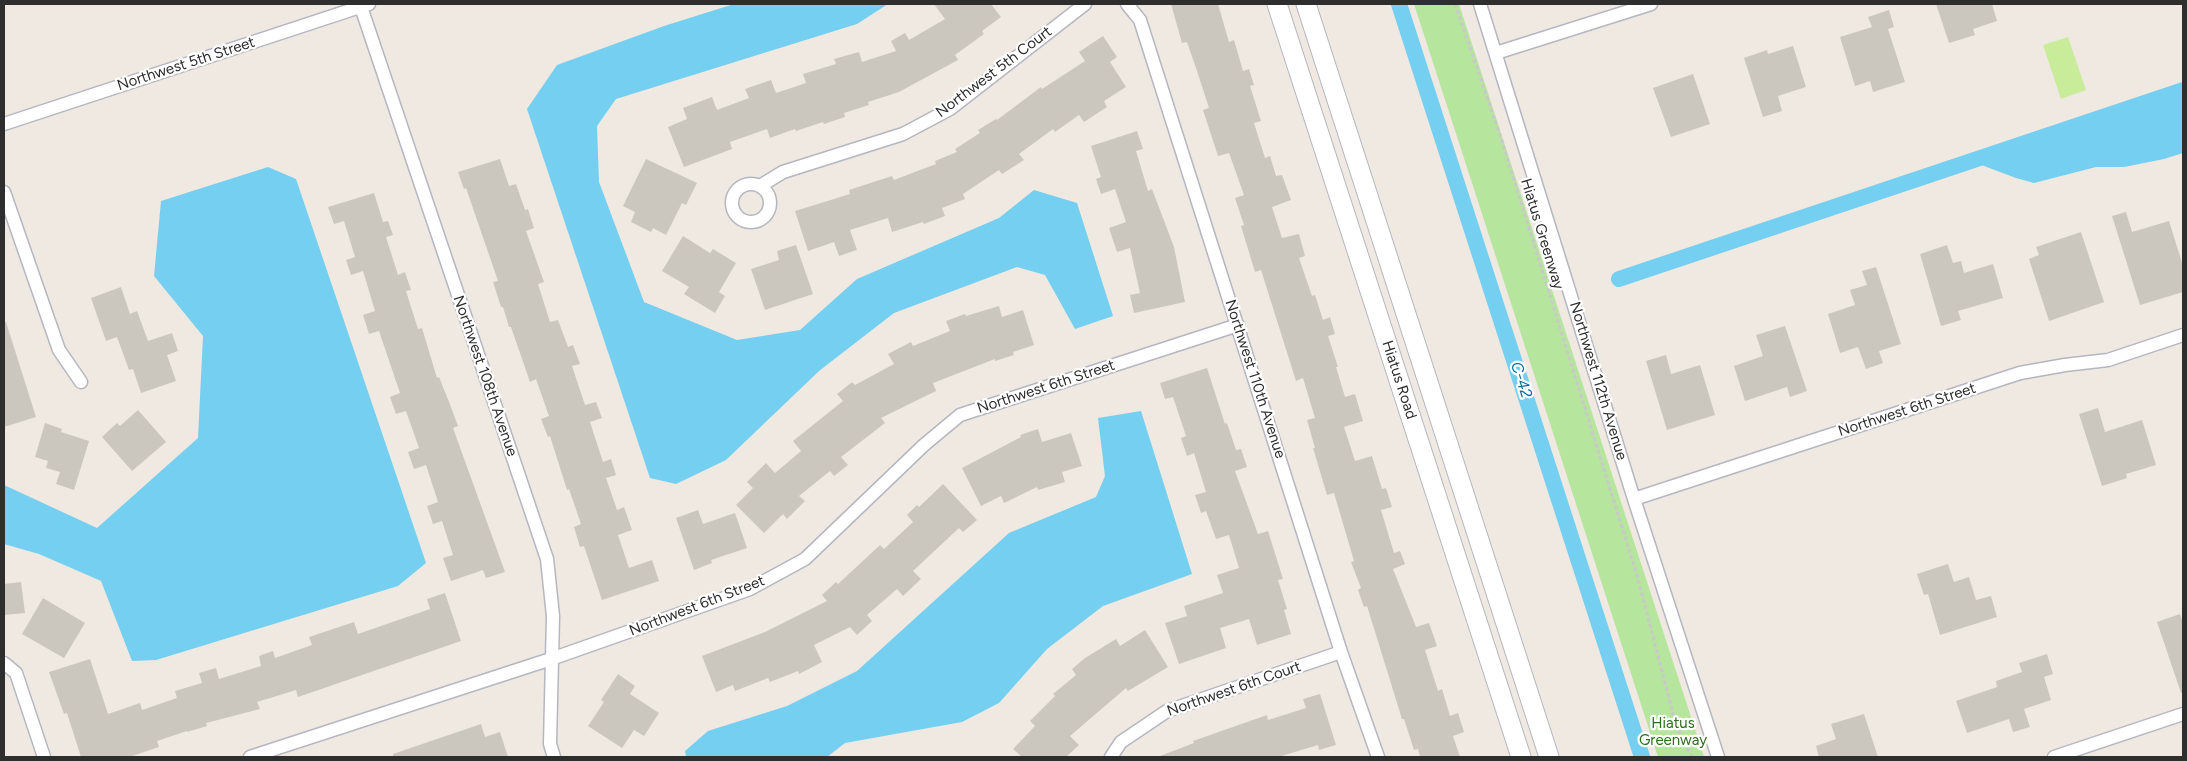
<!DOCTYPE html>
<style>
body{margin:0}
#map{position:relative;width:2187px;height:761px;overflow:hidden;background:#efe9e1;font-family:Figtree,sans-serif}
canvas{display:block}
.frame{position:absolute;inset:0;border:5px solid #2e2e2e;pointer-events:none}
</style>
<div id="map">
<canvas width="2187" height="761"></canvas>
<div class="frame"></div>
</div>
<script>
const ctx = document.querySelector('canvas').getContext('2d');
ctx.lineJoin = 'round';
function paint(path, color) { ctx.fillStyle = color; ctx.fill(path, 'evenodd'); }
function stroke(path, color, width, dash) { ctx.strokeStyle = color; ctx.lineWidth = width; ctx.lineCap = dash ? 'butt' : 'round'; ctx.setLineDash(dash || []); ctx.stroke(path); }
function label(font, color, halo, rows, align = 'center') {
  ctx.font = font + ' Figtree,sans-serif'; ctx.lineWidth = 4.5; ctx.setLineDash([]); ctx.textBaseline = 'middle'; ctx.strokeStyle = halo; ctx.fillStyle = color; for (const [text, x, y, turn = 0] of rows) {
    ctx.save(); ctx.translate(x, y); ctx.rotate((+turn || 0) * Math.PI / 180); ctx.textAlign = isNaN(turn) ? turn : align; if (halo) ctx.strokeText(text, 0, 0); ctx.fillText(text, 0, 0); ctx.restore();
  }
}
paint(new Path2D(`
 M 1414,4 L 1459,4 L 1704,757 L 1658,757 Z`), '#b6e59e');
paint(new Path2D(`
 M 2068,37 L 2086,90 L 2061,99 L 2043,45 Z`), '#c9ec9a');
paint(new Path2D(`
 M 734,4 L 888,4 L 857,24 L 616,99 L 597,126 L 599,182 L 644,302 L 737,340 L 800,330 L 857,279 L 999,218 L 1034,190 L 1077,203 L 1113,316 L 1075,329 L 1045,275 L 1017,267 L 894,313 L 819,371 L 726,460 L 676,484 L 650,478 L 527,109 L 557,65 L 664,26 Z
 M 2183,90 L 2183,153 L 2164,159 L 2124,167 L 2096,167 L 2034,183 L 2016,178 L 1984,166 L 1975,160 Z
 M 268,167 L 296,179 L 426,563 L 398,586 L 156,660 L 132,661 L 101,581 L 39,554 L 4,544 L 4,485 L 97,528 L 198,438 L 203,336 L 154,276 L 161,201 Z
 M 1141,411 L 1192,574 L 1103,606 L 1047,649 L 999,703 L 962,722 L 845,743 L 827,757 L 686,757 L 685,751 L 708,731 L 787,706 L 857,671 L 1009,533 L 1096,497 L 1105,476 L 1098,418 Z`), '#75cff0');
stroke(new Path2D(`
 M 1399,4 L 1642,757
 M 1619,279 L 2183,90`), '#75cff0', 16);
paint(new Path2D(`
 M 934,4 L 991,4 L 1001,17 L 982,31 L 984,34 L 955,55 L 958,60 L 899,92 L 868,102 L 869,105 L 844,113 L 845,117 L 824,124 L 823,122 L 796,131 L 795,129 L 770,138 L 767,129 L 730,142 L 732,149 L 684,167 L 668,127 L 687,119 L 683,108 L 712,97 L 717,110 L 749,98 L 745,89 L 771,80 L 776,93 L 806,83 L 803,74 L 836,64 L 834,59 L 859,52 L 862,62 L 896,51 L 891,41 L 905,33 L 909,40 L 945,19 Z
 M 1171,4 L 1218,4 L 1229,42 L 1234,40 L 1243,71 L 1249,69 L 1254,85 L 1250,86 L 1261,121 L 1254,123 L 1265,158 L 1270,156 L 1276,176 L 1282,175 L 1291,200 L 1272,207 L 1282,238 L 1299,234 L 1305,256 L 1299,258 L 1312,296 L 1315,295 L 1323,320 L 1330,317 L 1335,334 L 1328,336 L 1338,367 L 1336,367 L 1345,397 L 1355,394 L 1363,421 L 1344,427 L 1355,461 L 1372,456 L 1382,489 L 1386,488 L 1392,507 L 1381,510 L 1394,553 L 1400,551 L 1405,564 L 1393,569 L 1416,627 L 1429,623 L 1437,646 L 1425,650 L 1438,691 L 1442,689 L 1450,716 L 1458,713 L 1464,732 L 1453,736 L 1460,757 L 1420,757 L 1418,749 L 1414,750 L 1404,719 L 1402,719 L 1367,606 L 1364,607 L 1358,590 L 1361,588 L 1351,562 L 1354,561 L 1334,493 L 1327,495 L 1313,448 L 1315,448 L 1307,420 L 1315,418 L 1303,378 L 1296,381 L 1261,270 L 1255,272 L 1241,226 L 1244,225 L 1235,198 L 1244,195 L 1229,153 L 1218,156 L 1203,110 L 1209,108 L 1197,71 L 1187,42 L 1182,43 Z
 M 1936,4 L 1992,4 L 1997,21 L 1973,29 L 1975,35 L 1949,43 Z
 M 1889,10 L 1894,27 L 1888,29 L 1905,82 L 1873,92 L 1870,81 L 1855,86 L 1840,37 L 1872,27 L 1868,17 Z
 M 1103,36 L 1117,57 L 1110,62 L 1126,87 L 1104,101 L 1107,107 L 1084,122 L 1079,115 L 1055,132 L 1053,129 L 1019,154 L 1024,160 L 1002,174 L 999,170 L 963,194 L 965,199 L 942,208 L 945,216 L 924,224 L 923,222 L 892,232 L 888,218 L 850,230 L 857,250 L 839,256 L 834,242 L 808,251 L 795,211 L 850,194 L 849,190 L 892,176 L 894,180 L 936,164 L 935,161 L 957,152 L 955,149 L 980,133 L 978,130 L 996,119 L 997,120 L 1041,87 L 1042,89 L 1085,61 L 1079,52 Z
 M 1793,46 L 1806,87 L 1778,96 L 1782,111 L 1763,117 L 1744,58 L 1767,50 L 1768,54 Z
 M 1693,74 L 1710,124 L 1671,137 L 1653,88 Z
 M 1137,131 L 1143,149 L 1136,151 L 1148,191 L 1152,189 L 1174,247 L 1185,302 L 1134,313 L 1130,295 L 1140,293 L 1130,248 L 1117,252 L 1109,228 L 1126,222 L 1115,189 L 1101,194 L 1096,179 L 1101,177 L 1091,146 Z
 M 500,159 L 509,186 L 516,184 L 525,210 L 528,209 L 534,228 L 526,231 L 544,282 L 538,284 L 550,322 L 558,320 L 568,347 L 573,345 L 580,364 L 572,366 L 585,405 L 596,402 L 602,418 L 590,422 L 603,462 L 611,459 L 616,475 L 606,478 L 617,510 L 624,507 L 632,530 L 618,535 L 629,568 L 652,560 L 659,581 L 602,600 L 584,546 L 580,547 L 574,527 L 581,524 L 569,489 L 567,490 L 550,436 L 548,437 L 541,419 L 549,416 L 536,379 L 530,382 L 511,327 L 509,327 L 503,307 L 501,307 L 493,282 L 498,281 L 466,188 L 464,189 L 458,172 Z
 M 646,159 L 697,183 L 686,205 L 682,203 L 666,235 L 653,228 L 651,232 L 631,222 L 635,212 L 623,206 Z
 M 374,193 L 383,222 L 388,221 L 393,235 L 386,237 L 398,275 L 405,272 L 411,290 L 406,291 L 418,329 L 422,328 L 437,378 L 439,377 L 451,407 L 458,426 L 453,428 L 505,572 L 486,578 L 483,570 L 451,581 L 443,558 L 453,555 L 442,521 L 433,524 L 427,506 L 438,502 L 426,465 L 414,469 L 408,452 L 419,448 L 406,411 L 396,414 L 390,397 L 400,393 L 379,331 L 369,334 L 363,315 L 375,311 L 363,271 L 351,275 L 346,260 L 355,257 L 344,221 L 334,224 L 328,207 Z
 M 2126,212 L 2132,232 L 2169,221 L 2183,266 L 2183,292 L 2140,305 L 2112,216 Z
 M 2081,232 L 2104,302 L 2049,321 L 2029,259 L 2039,255 L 2036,247 Z
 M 683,236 L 710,253 L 713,249 L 736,263 L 719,292 L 725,296 L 715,313 L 684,294 L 689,287 L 662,271 Z
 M 796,245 L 813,294 L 765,310 L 751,269 L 779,260 L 777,251 Z
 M 1947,245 L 1953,263 L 1961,261 L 1964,273 L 1993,264 L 2003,298 L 1958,311 L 1961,320 L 1941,326 L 1920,254 Z
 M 1876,267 L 1901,344 L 1879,351 L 1883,363 L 1866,369 L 1858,347 L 1840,353 L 1828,314 L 1855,305 L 1850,290 L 1867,285 L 1862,271 Z
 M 121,287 L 130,314 L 137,311 L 148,341 L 172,333 L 178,351 L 167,355 L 176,381 L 141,393 L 133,369 L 129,370 L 117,337 L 106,341 L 91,298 Z
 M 999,306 L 1002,317 L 1023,310 L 1034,345 L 1013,352 L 1014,355 L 995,361 L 995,359 L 933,383 L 936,391 L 881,418 L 885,423 L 841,457 L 848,465 L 834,476 L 830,471 L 799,496 L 805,501 L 787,519 L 783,514 L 764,533 L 736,505 L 753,488 L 747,482 L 766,463 L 775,473 L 801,451 L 793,441 L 843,401 L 837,394 L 852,382 L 855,385 L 894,364 L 888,354 L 911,342 L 913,346 L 950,331 L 946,321 L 965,314 L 966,316 Z
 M 6,322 L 36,417 L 4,427 L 4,323 Z
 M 1785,326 L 1807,391 L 1790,397 L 1787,387 L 1745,401 L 1734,366 L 1763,356 L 1756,335 Z
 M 1666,355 L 1671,374 L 1700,365 L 1715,415 L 1667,430 L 1646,361 Z
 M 1207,368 L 1225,424 L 1227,423 L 1236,450 L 1241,449 L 1247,467 L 1235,471 L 1258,534 L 1268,531 L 1283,579 L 1278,580 L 1287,609 L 1284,610 L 1291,634 L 1257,645 L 1249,619 L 1220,628 L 1226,648 L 1179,664 L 1165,623 L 1187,616 L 1184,606 L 1223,593 L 1217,575 L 1239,568 L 1229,535 L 1216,539 L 1206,511 L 1201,513 L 1195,495 L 1206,492 L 1194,453 L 1187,456 L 1181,438 L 1186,436 L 1173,397 L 1165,399 L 1160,383 Z
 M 2098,408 L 2105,432 L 2142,420 L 2156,465 L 2126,474 L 2127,478 L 2102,486 L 2079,414 Z
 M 138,410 L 166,442 L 132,471 L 102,437 L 117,423 L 120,426 Z
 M 45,423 L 62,429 L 61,432 L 89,441 L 74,490 L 56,484 L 60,472 L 46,468 L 48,461 L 35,457 Z
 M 1038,429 L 1042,442 L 1071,433 L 1082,466 L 1062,472 L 1065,482 L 1038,490 L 1037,487 L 1004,503 L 1001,496 L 981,506 L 962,468 L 1021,437 L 1020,435 Z
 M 943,484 L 977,520 L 963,532 L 959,528 L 913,571 L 921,579 L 903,596 L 897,589 L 867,615 L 872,621 L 857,635 L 850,627 L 814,645 L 822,662 L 799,674 L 798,671 L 770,682 L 768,678 L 735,691 L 733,685 L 716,692 L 702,656 L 765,632 L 827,601 L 822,595 L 836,582 L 838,584 L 880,545 L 884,549 L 913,522 L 907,515 L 917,505 L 919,507 Z
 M 698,510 L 703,524 L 735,513 L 747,548 L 711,560 L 712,563 L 694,570 L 676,518 Z
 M 1948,564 L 1954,582 L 1969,577 L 1976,600 L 1991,596 L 1997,617 L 1940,635 L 1928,594 L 1924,595 L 1917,574 Z
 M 21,582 L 25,613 L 4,615 L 4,584 Z
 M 445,593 L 461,641 L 298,697 L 296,690 L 257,702 L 260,709 L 206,723 L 207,726 L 187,732 L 187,731 L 157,741 L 159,747 L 129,757 L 81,757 L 67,713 L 64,714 L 49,672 L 90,659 L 108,714 L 140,703 L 142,710 L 177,698 L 175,691 L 202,683 L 199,673 L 216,668 L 219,679 L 261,666 L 259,656 L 273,651 L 275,658 L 312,645 L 309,637 L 354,622 L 358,634 L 430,609 L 427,599 Z
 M 43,598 L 85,623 L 64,658 L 22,634 Z
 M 2180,614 L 2183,623 L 2183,692 L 2181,693 L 2157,622 Z
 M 1145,630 L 1168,667 L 1128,691 L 1126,688 L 1070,736 L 1079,745 L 1066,757 L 1022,757 L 1013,749 L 1035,726 L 1030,721 L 1055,696 L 1053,694 L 1076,675 L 1072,669 L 1085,658 L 1116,639 L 1120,646 Z
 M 2047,654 L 2053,674 L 2044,677 L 2051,700 L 2024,709 L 2030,727 L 2013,732 L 2009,719 L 1967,733 L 1956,701 L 1997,687 L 1996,681 L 2022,672 L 2019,663 Z
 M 618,674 L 635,686 L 630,694 L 659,713 L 644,736 L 634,730 L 622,748 L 588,726 L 604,702 L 601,700 Z
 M 1320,694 L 1336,745 L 1319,750 L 1318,745 L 1278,757 L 1160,757 L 1160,756 L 1194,743 L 1193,741 L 1267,715 L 1268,720 L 1306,708 L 1303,699 Z
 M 1864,714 L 1878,757 L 1819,757 L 1816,746 L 1836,739 L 1831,724 Z
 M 481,724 L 485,737 L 500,732 L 508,757 L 393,757 L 393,754 Z`), '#cbc7bf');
const minor = new Path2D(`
 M 360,4 L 547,559 L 553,616 L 550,744 L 554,757
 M 1127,4 L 1140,20 L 1341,652 L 1378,757
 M 1480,4 L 1634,499 L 1718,757
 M 1496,53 L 1651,4
 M 4,124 L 369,4
 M732 203a19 19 0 1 1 38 0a19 19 0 1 1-38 0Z
 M 760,186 L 783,172 L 903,134 L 950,109 L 1085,4
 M 4,192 L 59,350 L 81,382
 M 1634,499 L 2020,373 L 2065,365 L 2108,360 L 2183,335
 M 4,663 L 16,673 L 44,757
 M 250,757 L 551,659 L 750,589 L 805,559 L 924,445 L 960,415 L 1238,325
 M 1111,757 L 1121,742 L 1167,711 L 1341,652
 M 2054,757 L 2183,714`);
const secondary = new Path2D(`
 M 1277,4 L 1521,757
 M 1306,4 L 1549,757`);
stroke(minor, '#b4b7c1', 15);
stroke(secondary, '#b4b7c1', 21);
stroke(new Path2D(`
 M 1455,4 L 1501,138 L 1638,579 L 1676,725 L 1692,757`), '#c9c9c9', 3, [4, 2.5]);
stroke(minor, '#fff', 12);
stroke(secondary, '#fff', 19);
label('15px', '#2e2e2e', '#fff', [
 ["Northwest 5th Street",186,64,-18],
 ["Northwest 5th Court",994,72,-37],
 ["Hiatus Greenway",1542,234,73],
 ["Northwest 108th Avenue",485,376,71],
 ["Northwest 110th Avenue",1255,379,72],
 ["Hiatus Road",1399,380,72],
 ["Northwest 112th Avenue",1598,381,73],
 ["Northwest 6th Street",1046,387,-18],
 ["Northwest 6th Street",1907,410,-18],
 ["Northwest 6th Street",697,606,-21],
 ["Northwest 6th Court",1234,689,-19]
]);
label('15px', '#2c6e1b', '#fff', [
 ["Hiatus",1673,724],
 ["Greenway",1673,741]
]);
label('italic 16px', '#0d6fa3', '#fff', [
 ["C-42",1521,380,72]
]);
</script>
